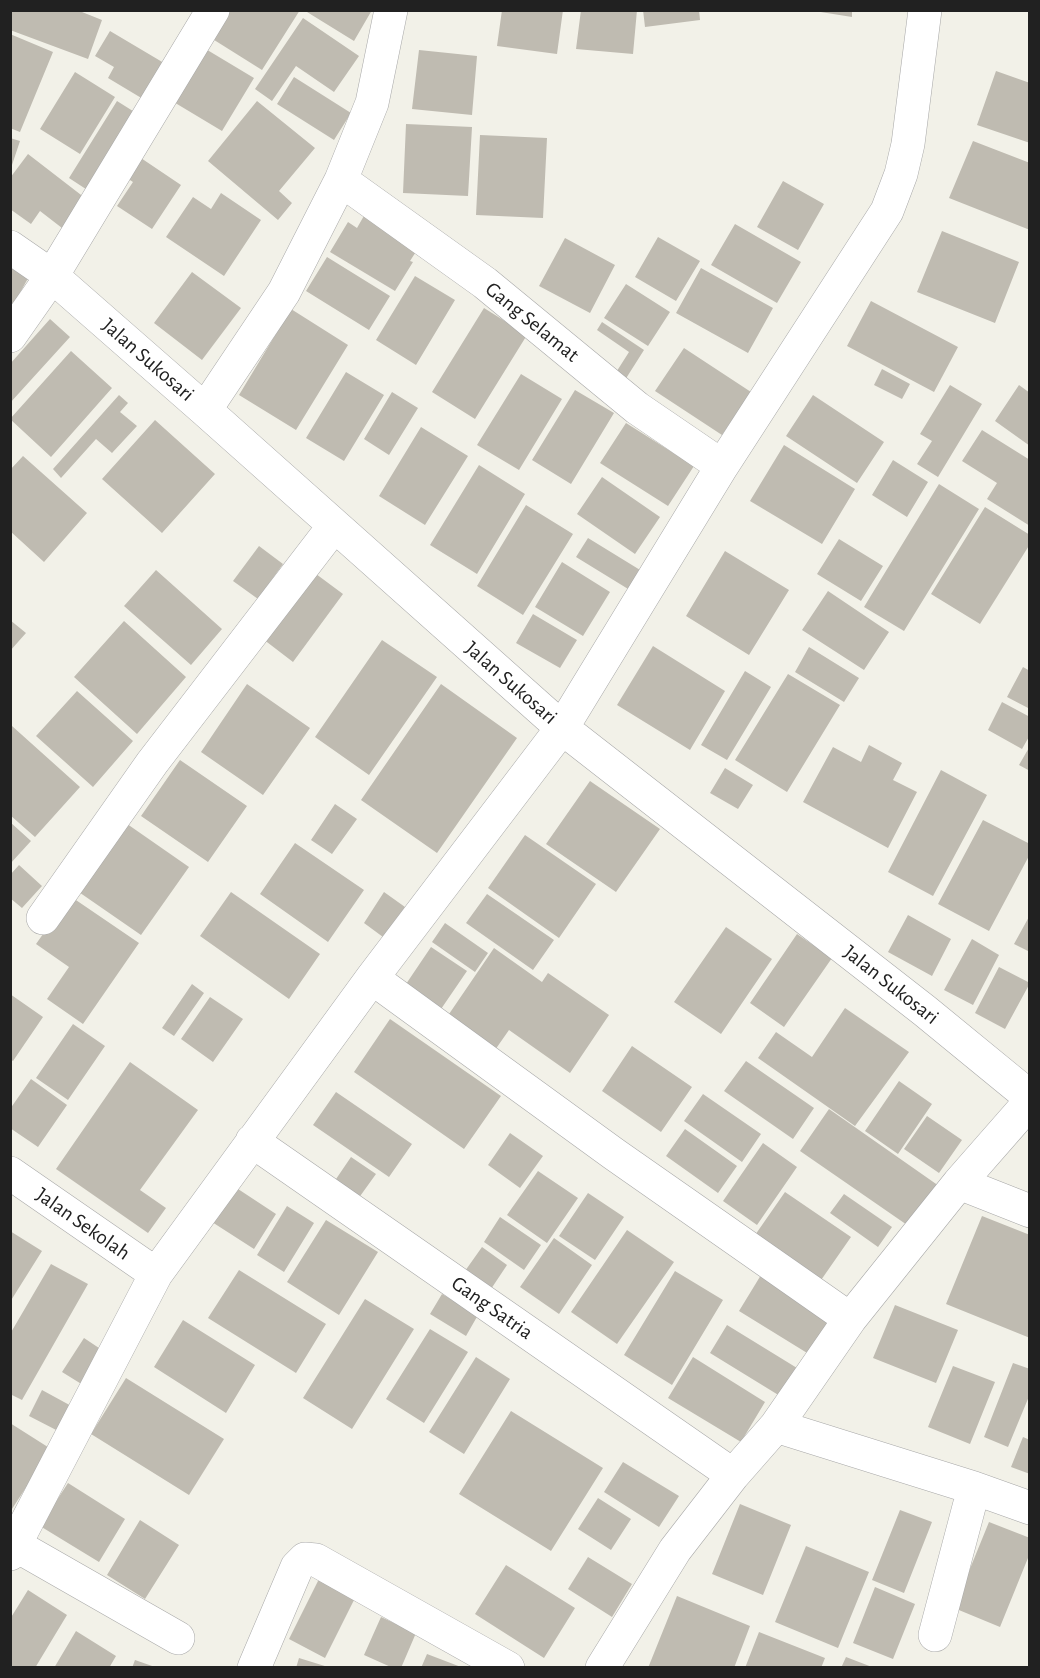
<!DOCTYPE html>
<style>
body{margin:0}
#map{position:relative;width:1040px;height:1678px;overflow:hidden;background:#f2f1e8;font-family:"Alegreya Sans",sans-serif}
canvas{display:block}
.frame{position:absolute;inset:0;border:12px solid #212121;pointer-events:none}
</style>
<div id="map">
<canvas width="1040" height="1678"></canvas>
<div class="frame"></div>
</div>
<script>
const ctx = document.querySelector('canvas').getContext('2d');
ctx.lineJoin = 'round';
function paint(path, color) { ctx.fillStyle = color; ctx.fill(path, 'evenodd'); }
function stroke(path, color, width, dash) { ctx.strokeStyle = color; ctx.lineWidth = width; ctx.lineCap = dash ? 'butt' : 'round'; ctx.setLineDash(dash || []); ctx.stroke(path); }
function label(font, color, halo, rows, align = 'center') {
  ctx.font = font + ' "Alegreya Sans",sans-serif'; ctx.lineWidth = 4.5; ctx.setLineDash([]); ctx.textBaseline = 'middle'; ctx.strokeStyle = halo; ctx.fillStyle = color; for (const [text, x, y, turn = 0] of rows) {
    ctx.save(); ctx.translate(x, y); ctx.rotate((+turn || 0) * Math.PI / 180); ctx.textAlign = isNaN(turn) ? turn : align; if (halo) ctx.strokeText(text, 0, 0); ctx.fillText(text, 0, 0); ctx.restore();
  }
}
paint(new Path2D(`
 M 10,10 L 77,10 L 102,20 L 88,59 L 10,30 Z
 M 229,10 L 300,10 L 262,70 L 211,38 Z
 M 308,10 L 372,10 L 354,41 L 307,12 Z
 M 502,10 L 563,10 L 557,54 L 497,46 Z
 M 581,10 L 637,10 L 633,54 L 576,49 Z
 M 643,10 L 699,10 L 700,20 L 645,27 Z
 M 808,10 L 852,10 L 852,17 Z
 M 303,18 L 359,56 L 334,92 L 296,66 L 272,101 L 255,89 Z
 M 110,31 L 169,66 L 148,102 L 108,78 L 114,67 L 95,56 Z
 M 10,34 L 53,52 L 20,132 L 10,128 Z
 M 204,48 L 254,78 L 222,131 L 172,101 Z
 M 419,50 L 477,56 L 472,115 L 412,109 Z
 M 996,71 L 1030,83 L 1030,143 L 977,125 Z
 M 75,72 L 115,97 L 80,154 L 40,129 Z
 M 294,77 L 351,113 L 334,140 L 277,104 Z
 M 117,101 L 144,118 L 95,195 L 69,178 Z
 M 257,101 L 315,148 L 279,191 L 292,203 L 278,220 L 208,161 Z
 M 406,124 L 472,127 L 468,196 L 403,193 Z
 M 480,135 L 547,138 L 543,218 L 476,215 Z
 M 10,138 L 20,141 L 11,168 L 10,168 Z
 M 973,141 L 1030,163 L 1030,230 L 949,198 Z
 M 129,150 L 181,185 L 152,229 L 117,206 L 133,182 L 116,171 Z
 M 28,154 L 85,198 L 62,228 L 40,211 L 31,224 L 10,209 L 10,178 Z
 M 783,181 L 824,204 L 798,250 L 757,227 Z
 M 221,193 L 261,220 L 224,276 L 166,237 L 193,197 L 211,209 Z
 M 365,214 L 419,247 L 410,261 L 413,262 L 395,291 L 330,252 L 348,222 L 357,228 Z
 M 735,224 L 801,262 L 777,303 L 711,265 Z
 M 942,231 L 1019,262 L 995,323 L 917,292 Z
 M 658,237 L 700,261 L 676,301 L 635,277 Z
 M 565,238 L 615,265 L 590,313 L 539,286 Z
 M 327,257 L 390,296 L 369,330 L 306,291 Z
 M 10,259 L 32,271 L 10,311 Z
 M 701,268 L 773,308 L 748,353 L 676,313 Z
 M 192,272 L 241,308 L 202,360 L 154,323 Z
 M 415,276 L 455,300 L 416,365 L 376,340 Z
 M 626,284 L 670,312 L 648,346 L 604,318 Z
 M 871,301 L 958,347 L 934,392 L 847,346 Z
 M 484,308 L 527,335 L 475,419 L 432,392 Z
 M 291,309 L 348,345 L 296,430 L 239,395 Z
 M 50,319 L 70,337 L 10,403 L 10,364 Z
 M 602,322 L 644,350 L 625,380 L 615,374 L 629,352 L 597,330 Z
 M 684,348 L 751,392 L 722,435 L 655,391 Z
 M 71,351 L 112,388 L 51,457 L 10,419 Z
 M 882,369 L 910,384 L 902,399 L 874,385 Z
 M 346,372 L 384,395 L 344,461 L 306,438 Z
 M 521,374 L 562,399 L 519,470 L 477,445 Z
 M 950,385 L 982,404 L 938,477 L 917,464 L 932,441 L 920,434 Z
 M 1019,385 L 1030,393 L 1030,446 L 995,421 Z
 M 575,390 L 614,413 L 571,484 L 532,460 Z
 M 392,392 L 418,408 L 389,455 L 364,439 Z
 M 119,395 L 128,403 L 120,412 L 137,426 L 112,453 L 96,439 L 61,478 L 53,469 Z
 M 813,395 L 884,442 L 857,483 L 786,436 Z
 M 155,420 L 215,474 L 162,533 L 102,479 Z
 M 626,423 L 694,466 L 668,506 L 600,463 Z
 M 421,427 L 468,456 L 425,525 L 379,496 Z
 M 982,430 L 1030,460 L 1030,526 L 987,499 L 997,483 L 962,461 Z
 M 784,445 L 855,489 L 822,544 L 750,501 Z
 M 23,456 L 87,513 L 44,562 L 10,531 L 10,470 Z
 M 893,460 L 928,482 L 907,517 L 872,495 Z
 M 479,465 L 525,494 L 477,574 L 430,545 Z
 M 602,477 L 660,517 L 635,554 L 577,514 Z
 M 939,484 L 979,509 L 904,631 L 864,607 Z
 M 526,505 L 573,534 L 523,615 L 477,586 Z
 M 985,507 L 1030,535 L 1030,544 L 980,624 L 931,594 Z
 M 588,538 L 645,573 L 633,592 L 576,557 Z
 M 839,539 L 883,566 L 861,601 L 817,574 Z
 M 259,546 L 283,564 L 258,599 L 233,581 Z
 M 725,551 L 789,590 L 749,655 L 686,616 Z
 M 562,562 L 610,592 L 583,636 L 535,607 Z
 M 156,570 L 222,629 L 191,665 L 124,606 Z
 M 312,571 L 343,594 L 293,662 L 263,639 Z
 M 828,591 L 889,632 L 864,670 L 802,630 Z
 M 533,614 L 577,640 L 560,668 L 516,643 Z
 M 10,620 L 26,633 L 10,651 Z
 M 124,621 L 186,677 L 137,734 L 74,677 Z
 M 382,640 L 437,677 L 369,775 L 315,737 Z
 M 653,646 L 725,691 L 690,750 L 617,705 Z
 M 809,647 L 859,678 L 844,702 L 795,672 Z
 M 1023,667 L 1030,671 L 1030,709 L 1007,697 Z
 M 745,671 L 771,687 L 727,760 L 701,745 Z
 M 788,674 L 840,705 L 787,792 L 735,760 Z
 M 247,684 L 310,728 L 263,795 L 201,752 Z
 M 441,684 L 517,738 L 437,853 L 361,800 Z
 M 77,691 L 133,741 L 93,787 L 36,736 Z
 M 1002,702 L 1030,717 L 1030,735 L 1022,749 L 988,730 Z
 M 12,726 L 80,787 L 35,837 L 10,815 L 10,728 Z
 M 869,745 L 902,763 L 893,780 L 917,792 L 888,848 L 803,802 L 833,747 L 861,762 Z
 M 1030,746 L 1030,771 L 1019,765 Z
 M 180,760 L 247,806 L 208,862 L 141,816 Z
 M 725,768 L 753,785 L 738,809 L 710,793 Z
 M 941,770 L 987,795 L 933,896 L 888,872 Z
 M 590,781 L 660,829 L 616,892 L 546,844 Z
 M 335,804 L 357,819 L 332,854 L 311,840 Z
 M 120,819 L 189,867 L 141,935 L 73,888 Z
 M 983,820 L 1030,844 L 1030,854 L 989,931 L 938,904 Z
 M 10,822 L 31,841 L 10,864 Z
 M 525,835 L 596,884 L 559,938 L 488,888 Z
 M 295,843 L 364,890 L 328,942 L 260,894 Z
 M 19,865 L 42,886 L 22,908 L 10,898 L 10,875 Z
 M 231,892 L 320,954 L 289,999 L 200,936 Z
 M 384,892 L 405,907 L 383,937 L 364,923 Z
 M 487,894 L 554,940 L 533,970 L 466,923 Z
 M 70,896 L 139,943 L 83,1024 L 47,999 L 69,967 L 36,944 Z
 M 908,915 L 951,939 L 932,976 L 888,952 Z
 M 1030,915 L 1030,952 L 1014,944 Z
 M 445,923 L 488,953 L 475,972 L 432,942 Z
 M 726,927 L 772,959 L 721,1034 L 674,1002 Z
 M 797,934 L 832,958 L 784,1027 L 750,1003 Z
 M 972,939 L 999,955 L 973,1005 L 944,990 Z
 M 431,947 L 467,971 L 439,1012 L 404,987 Z
 M 494,948 L 542,982 L 548,973 L 609,1015 L 570,1073 L 509,1030 L 495,1050 L 447,1017 Z
 M 999,967 L 1030,983 L 1005,1029 L 975,1013 Z
 M 192,984 L 204,993 L 174,1036 L 162,1028 Z
 M 10,994 L 43,1017 L 13,1061 L 10,1059 Z
 M 210,997 L 243,1019 L 213,1062 L 181,1039 Z
 M 845,1008 L 909,1052 L 855,1126 L 758,1058 L 776,1032 L 812,1057 Z
 M 390,1019 L 501,1096 L 464,1149 L 354,1072 Z
 M 73,1024 L 105,1046 L 68,1100 L 36,1078 Z
 M 632,1046 L 692,1087 L 661,1132 L 602,1091 Z
 M 746,1061 L 814,1108 L 793,1139 L 724,1091 Z
 M 130,1062 L 198,1110 L 140,1190 L 166,1208 L 148,1233 L 56,1169 Z
 M 31,1079 L 67,1105 L 38,1147 L 10,1128 L 10,1109 Z
 M 899,1081 L 932,1104 L 898,1154 L 865,1131 Z
 M 336,1092 L 412,1144 L 389,1177 L 313,1125 Z
 M 703,1094 L 761,1134 L 742,1162 L 684,1121 Z
 M 829,1109 L 939,1186 L 910,1227 L 800,1151 Z
 M 927,1116 L 962,1140 L 939,1173 L 904,1149 Z
 M 685,1129 L 737,1166 L 718,1193 L 666,1156 Z
 M 510,1133 L 543,1156 L 520,1188 L 488,1165 Z
 M 763,1143 L 797,1167 L 757,1225 L 723,1201 Z
 M 351,1157 L 376,1174 L 358,1199 L 334,1182 Z
 M 538,1171 L 578,1198 L 547,1243 L 507,1215 Z
 M 235,1187 L 276,1214 L 254,1249 L 212,1222 Z
 M 785,1192 L 851,1237 L 819,1283 L 753,1238 Z
 M 588,1193 L 624,1217 L 595,1260 L 559,1236 Z
 M 844,1194 L 892,1227 L 878,1247 L 830,1213 Z
 M 287,1206 L 314,1223 L 284,1272 L 257,1255 Z
 M 982,1216 L 1030,1235 L 1030,1338 L 946,1304 Z
 M 500,1217 L 541,1245 L 524,1270 L 484,1242 Z
 M 326,1220 L 378,1252 L 339,1315 L 287,1282 Z
 M 627,1230 L 674,1262 L 617,1344 L 571,1312 Z
 M 10,1231 L 42,1251 L 10,1302 Z
 M 554,1238 L 592,1265 L 559,1314 L 520,1287 Z
 M 482,1247 L 507,1265 L 491,1289 L 465,1271 Z
 M 51,1264 L 88,1284 L 22,1400 L 10,1394 L 10,1334 Z
 M 239,1270 L 326,1324 L 296,1373 L 208,1318 Z
 M 675,1271 L 723,1300 L 672,1385 L 624,1355 Z
 M 761,1275 L 834,1320 L 812,1356 L 739,1311 Z
 M 442,1294 L 478,1315 L 466,1336 L 430,1314 Z
 M 365,1299 L 414,1329 L 352,1429 L 303,1398 Z
 M 895,1305 L 958,1330 L 936,1383 L 873,1358 Z
 M 183,1320 L 255,1365 L 226,1413 L 154,1367 Z
 M 727,1325 L 797,1368 L 780,1396 L 710,1353 Z
 M 430,1329 L 468,1352 L 424,1423 L 386,1399 Z
 M 84,1338 L 105,1352 L 83,1385 L 62,1372 Z
 M 476,1357 L 510,1379 L 464,1454 L 429,1432 Z
 M 693,1357 L 765,1402 L 741,1442 L 668,1398 Z
 M 1013,1363 L 1030,1369 L 1030,1394 L 1008,1447 L 984,1437 Z
 M 953,1366 L 995,1382 L 970,1444 L 928,1427 Z
 M 126,1378 L 224,1439 L 189,1495 L 91,1434 Z
 M 42,1390 L 75,1408 L 62,1433 L 29,1416 Z
 M 511,1411 L 603,1468 L 551,1551 L 459,1494 Z
 M 10,1423 L 51,1449 L 10,1512 Z
 M 1023,1437 L 1030,1440 L 1030,1474 L 1011,1467 Z
 M 623,1462 L 679,1496 L 659,1527 L 604,1492 Z
 M 68,1483 L 125,1519 L 99,1562 L 40,1526 Z
 M 598,1498 L 631,1519 L 611,1550 L 578,1529 Z
 M 740,1504 L 791,1525 L 763,1595 L 712,1574 Z
 M 900,1510 L 932,1522 L 904,1593 L 872,1580 Z
 M 140,1520 L 179,1545 L 145,1599 L 107,1575 Z
 M 989,1522 L 1030,1538 L 1030,1553 L 1000,1627 L 954,1608 Z
 M 806,1546 L 869,1572 L 838,1648 L 775,1622 Z
 M 588,1557 L 632,1584 L 612,1617 L 568,1589 Z
 M 506,1565 L 575,1608 L 544,1658 L 475,1614 Z
 M 319,1579 L 355,1598 L 325,1658 L 289,1639 Z
 M 875,1587 L 915,1604 L 893,1659 L 853,1643 Z
 M 28,1590 L 67,1615 L 35,1668 L 12,1668 L 10,1667 L 10,1619 Z
 M 677,1596 L 750,1626 L 734,1668 L 648,1668 Z
 M 381,1617 L 416,1633 L 401,1668 L 393,1668 L 364,1655 Z
 M 76,1631 L 116,1656 L 109,1668 L 54,1668 Z
 M 759,1632 L 825,1658 L 821,1668 L 745,1668 Z
 M 427,1654 L 461,1667 L 461,1668 L 421,1668 Z
 M 846,1657 L 872,1667 L 872,1668 L 841,1668 Z
 M 299,1658 L 328,1667 L 328,1668 L 296,1668 Z
 M 135,1660 L 155,1667 L 155,1668 L 132,1668 Z`), '#bfbbb1');
const minor = new Path2D(`
 M 341,180 L 485,283 L 637,408 L 722,466
 M 10,247 L 52,276 L 205,410 L 562,728 L 925,1011 L 1030,1097
 M 10,336 L 52,276 L 213,10
 M 205,410 L 284,292 L 341,180 L 372,103 L 391,10
 M 43,918 L 152,763 L 334,526
 M 372,978 L 614,1154 L 850,1319
 M 252,1141 L 733,1475
 M 10,1173 L 156,1274
 M 959,1183 L 1030,1211
 M 776,1426 L 974,1488 L 1030,1508
 M 10,1542 L 178,1638
 M 10,1554 L 156,1274 L 372,978 L 562,728 L 722,466 L 887,211 L 901,174 L 908,144 L 925,10
 M 935,1635 L 974,1488
 M 254,1668 L 297,1567 L 305,1559 L 316,1560 L 508,1668
 M 602,1668 L 675,1550 L 733,1475 L 776,1426 L 850,1319 L 959,1183 L 1030,1102`);
stroke(minor, '#a8a8a8', 34);
stroke(minor, '#fff', 33);
label('21px', '#212121', '#fff', [
 ["Gang Selamat",532,322,39],
 ["Jalan Sukosari",148,360,41],
 ["Jalan Sukosari",511,683,41],
 ["Jalan Sukosari",891,985,38],
 ["Jalan Sekolah",83,1224,35],
 ["Gang Satria",492,1308,35]
]);
</script>
